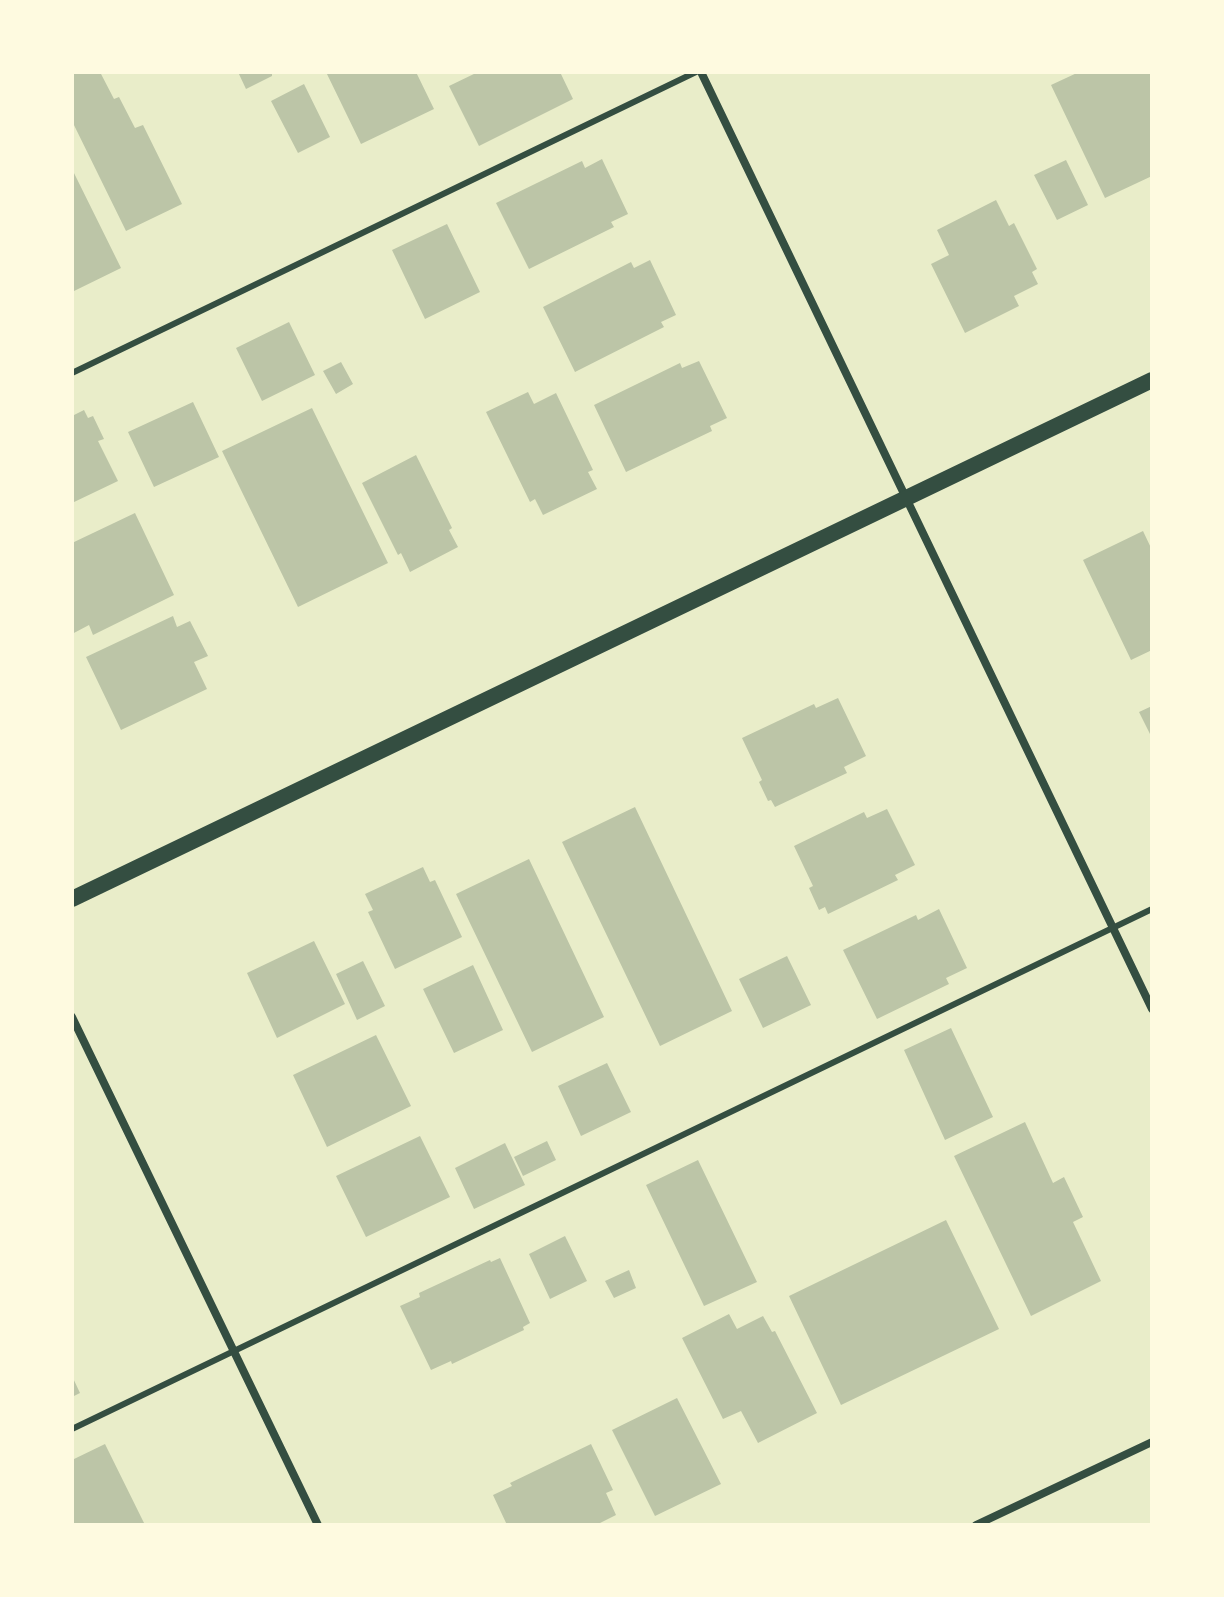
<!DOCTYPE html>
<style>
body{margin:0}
#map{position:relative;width:1224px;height:1597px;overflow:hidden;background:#e9edc9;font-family:"Varela Round",sans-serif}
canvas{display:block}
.frame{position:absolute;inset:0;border:74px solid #fefae0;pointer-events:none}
</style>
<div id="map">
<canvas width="1224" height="1597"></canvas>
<div class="frame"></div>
</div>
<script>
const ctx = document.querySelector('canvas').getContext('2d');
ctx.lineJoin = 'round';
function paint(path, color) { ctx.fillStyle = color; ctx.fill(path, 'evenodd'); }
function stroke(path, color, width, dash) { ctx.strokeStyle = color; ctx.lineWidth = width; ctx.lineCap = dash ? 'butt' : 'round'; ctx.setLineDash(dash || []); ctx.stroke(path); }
paint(new Path2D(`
 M 72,72 L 100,72 L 114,99 L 119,97 L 135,128 L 143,125 L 182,204 L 126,231 L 72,121 Z
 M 238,72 L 272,72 L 272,76 L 246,89 Z
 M 326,72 L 416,72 L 434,109 L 361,144 Z
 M 478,72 L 560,72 L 573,99 L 479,146 L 449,86 Z
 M 1079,72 L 1152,72 L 1152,176 L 1105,198 L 1051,85 Z
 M 304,84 L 330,137 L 298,153 L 271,101 Z
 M 602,159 L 628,214 L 611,222 L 614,227 L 529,269 L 496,203 L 582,161 L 585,168 Z
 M 1066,160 L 1088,205 L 1057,220 L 1034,175 Z
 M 72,169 L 121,268 L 72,292 Z
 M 996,200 L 1009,226 L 1014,223 L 1037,269 L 1032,272 L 1038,284 L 1014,296 L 1019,306 L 965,333 L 931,264 L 949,255 L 937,230 Z
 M 447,224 L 480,292 L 425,319 L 392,250 Z
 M 650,260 L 676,315 L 661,322 L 664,327 L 575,372 L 543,307 L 631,262 L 634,268 Z
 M 289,322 L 315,375 L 262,401 L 236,348 Z
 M 699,361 L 727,418 L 710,426 L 712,431 L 626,472 L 594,405 L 680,363 L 682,368 Z
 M 341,362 L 353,384 L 336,394 L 323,371 Z
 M 528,392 L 534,404 L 556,393 L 593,470 L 588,472 L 597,489 L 543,515 L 535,499 L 530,502 L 486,412 Z
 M 193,402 L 219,457 L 154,487 L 128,432 Z
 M 312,408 L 388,563 L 298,607 L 222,451 Z
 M 84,410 L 88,418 L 93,416 L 104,439 L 98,441 L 118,481 L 72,503 L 72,416 Z
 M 416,455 L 452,528 L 449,530 L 458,547 L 410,572 L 401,553 L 398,555 L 362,483 Z
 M 135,513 L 174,595 L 93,635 L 89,625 L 72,634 L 72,543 Z
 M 1143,531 L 1152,550 L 1152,650 L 1131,660 L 1083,560 Z
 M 173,616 L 177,627 L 190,621 L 208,656 L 194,662 L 207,689 L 121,730 L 86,657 Z
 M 838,698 L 866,756 L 844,767 L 847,773 L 775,807 L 771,800 L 768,801 L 759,782 L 762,780 L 742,738 L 814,704 L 816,708 Z
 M 1152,706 L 1152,738 L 1139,712 Z
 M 635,807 L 732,1011 L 660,1046 L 562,842 Z
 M 887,809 L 915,865 L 895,875 L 898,880 L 828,914 L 825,907 L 819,910 L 809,888 L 813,886 L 794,846 L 864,812 L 867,818 Z
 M 529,859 L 604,1017 L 532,1052 L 456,894 Z
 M 423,867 L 430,882 L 435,880 L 462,937 L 395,969 L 368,912 L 373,910 L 365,894 Z
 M 939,909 L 967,968 L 946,978 L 949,984 L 877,1019 L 843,950 L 916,915 L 918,920 Z
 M 314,941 L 345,1004 L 277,1038 L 247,973 Z
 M 787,956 L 811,1005 L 763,1028 L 739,979 Z
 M 363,961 L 385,1006 L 357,1020 L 336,974 Z
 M 473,965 L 503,1030 L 454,1053 L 423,989 Z
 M 951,1028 L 993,1117 L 945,1140 L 904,1050 Z
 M 376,1035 L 411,1106 L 327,1147 L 293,1075 Z
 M 607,1063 L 631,1112 L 581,1136 L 558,1086 Z
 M 1025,1122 L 1053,1183 L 1064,1177 L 1083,1217 L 1073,1222 L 1101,1281 L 1031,1316 L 954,1156 Z
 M 420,1136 L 450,1197 L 366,1237 L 336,1176 Z
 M 547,1141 L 556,1160 L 523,1176 L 514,1157 Z
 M 505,1143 L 525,1185 L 474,1209 L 455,1168 Z
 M 698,1160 L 757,1282 L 704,1306 L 646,1185 Z
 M 946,1220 L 999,1329 L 841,1405 L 789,1296 Z
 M 565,1236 L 587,1281 L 550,1299 L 529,1254 Z
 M 500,1258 L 530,1323 L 523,1327 L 524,1330 L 452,1364 L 451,1361 L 431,1370 L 400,1306 L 420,1297 L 419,1293 L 490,1260 L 491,1262 Z
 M 629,1270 L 636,1288 L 614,1298 L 605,1281 Z
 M 729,1314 L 737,1329 L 763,1316 L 772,1332 L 775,1331 L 817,1413 L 758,1443 L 741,1411 L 723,1419 L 682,1338 Z
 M 72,1376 L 80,1393 L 72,1397 Z
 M 677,1398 L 721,1484 L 655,1516 L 612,1430 Z
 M 105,1444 L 145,1525 L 72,1525 L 72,1460 Z
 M 591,1444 L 613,1490 L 606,1493 L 616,1515 L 596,1525 L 507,1525 L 493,1495 L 512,1486 L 510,1483 Z`), '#bcc5a7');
stroke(new Path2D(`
 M 72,373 L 696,72
 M 72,1429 L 1152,909`), '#344e41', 6);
stroke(new Path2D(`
 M 701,72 L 1152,1009
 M 72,1017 L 318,1525
 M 976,1525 L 1152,1442`), '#344e41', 8);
stroke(new Path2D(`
 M 72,899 L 1152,380`), '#344e41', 16);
</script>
